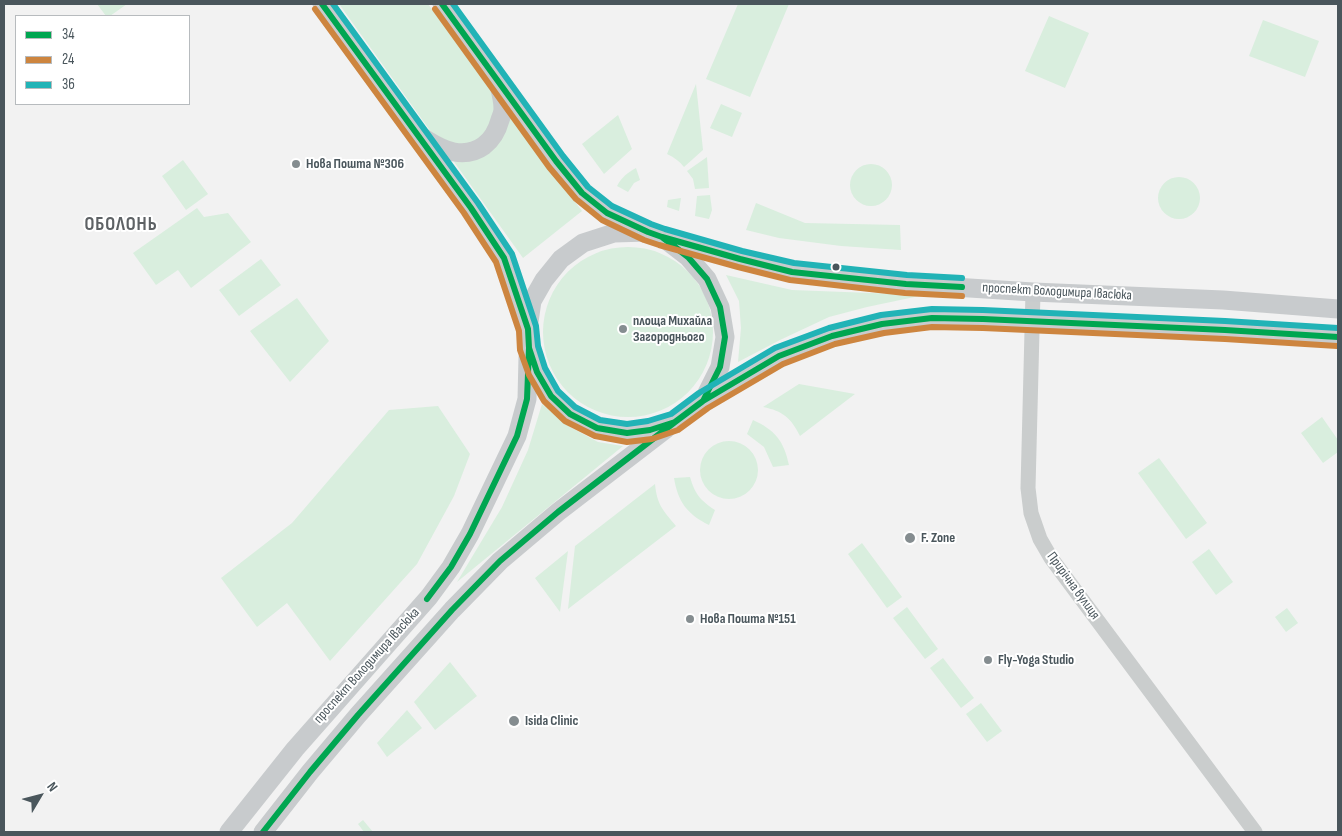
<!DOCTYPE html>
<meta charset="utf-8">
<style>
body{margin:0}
#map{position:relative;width:1342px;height:836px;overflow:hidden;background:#f2f2f2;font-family:"Sofia Sans Condensed",sans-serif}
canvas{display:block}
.frame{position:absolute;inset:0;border:5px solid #4a565c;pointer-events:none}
.legend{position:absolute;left:15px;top:15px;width:175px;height:90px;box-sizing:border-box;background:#fff;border:1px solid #b7bbbe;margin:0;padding:6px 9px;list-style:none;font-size:15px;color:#4a565c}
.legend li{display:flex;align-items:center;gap:10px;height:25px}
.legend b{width:25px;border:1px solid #b7bbbe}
.north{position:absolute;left:15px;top:771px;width:50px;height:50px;-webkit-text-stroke:4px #fff;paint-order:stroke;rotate:53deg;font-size:14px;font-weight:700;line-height:20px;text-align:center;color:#4a565c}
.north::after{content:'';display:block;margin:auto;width:18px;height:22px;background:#4a565c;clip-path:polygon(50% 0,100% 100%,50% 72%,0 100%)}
</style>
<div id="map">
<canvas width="1342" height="836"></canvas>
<div class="frame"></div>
<ul class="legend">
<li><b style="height:6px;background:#00a651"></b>34</li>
<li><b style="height:6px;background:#cd853f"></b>24</li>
<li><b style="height:6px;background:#21b3b6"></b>36</li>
</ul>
<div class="north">N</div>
</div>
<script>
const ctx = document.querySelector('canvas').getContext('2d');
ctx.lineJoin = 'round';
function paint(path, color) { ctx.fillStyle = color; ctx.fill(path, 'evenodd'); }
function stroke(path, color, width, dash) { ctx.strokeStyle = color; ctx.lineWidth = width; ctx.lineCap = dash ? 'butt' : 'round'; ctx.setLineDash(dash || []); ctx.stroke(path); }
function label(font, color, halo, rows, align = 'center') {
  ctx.font = font + ' "Sofia Sans Condensed",sans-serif'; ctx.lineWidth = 4; ctx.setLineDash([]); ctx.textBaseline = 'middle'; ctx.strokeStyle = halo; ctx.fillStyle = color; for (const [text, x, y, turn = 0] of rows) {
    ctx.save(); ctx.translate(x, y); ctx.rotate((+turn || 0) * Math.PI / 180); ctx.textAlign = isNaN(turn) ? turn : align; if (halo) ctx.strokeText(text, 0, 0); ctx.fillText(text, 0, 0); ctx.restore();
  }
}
paint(new Path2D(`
 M 97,4 L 127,4 L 110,16 L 106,16 Z
 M 339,4 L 428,4 L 487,84 L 495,100 L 496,114 L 482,139 L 461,147 L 434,136 Z
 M 738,4 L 789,4 L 750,97 L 706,79 Z
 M 1049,16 L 1089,33 L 1065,88 L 1025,71 Z
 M 1263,20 L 1319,41 L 1305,77 L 1249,56 Z
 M 696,84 L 703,150 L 684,167 C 679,161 674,157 667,154 Z
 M 721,104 L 742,113 L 732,137 L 710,128 Z
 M 618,115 L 632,149 L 604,174 L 582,144 Z
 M 510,116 L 582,211 L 523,258 L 452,159 Z
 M 707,157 L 709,188 L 695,189 L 693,179 L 687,171 Z
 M 183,160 L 208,194 L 186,210 L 162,176 Z
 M850 185a21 21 0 1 1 42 0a21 21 0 1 1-42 0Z
 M 636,168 L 640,180 L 634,183 L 628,192 L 617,186 C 622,177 627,173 636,168 Z
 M1158 198a21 21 0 1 1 42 0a21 21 0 1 1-42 0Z
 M 710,195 L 712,210 L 709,219 L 695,216 L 697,196 Z
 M 681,198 L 679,211 L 667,207 L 668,200 Z
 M 756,203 L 805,223 L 900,225 L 901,250 L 841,246 L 779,238 L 746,230 Z
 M 197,208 L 204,217 L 228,213 L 251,242 L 191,288 L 178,270 L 156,285 L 133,253 Z
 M543 332a85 85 0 1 1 170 0a85 85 0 1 1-170 0Z
 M 261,259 L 281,285 L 239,316 L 219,290 Z
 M 726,275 L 792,290 L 924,295 L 867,307 L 829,317 L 780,340 L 738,362 L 741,328 L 739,301 Z
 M 297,298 L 329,341 L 290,382 L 250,331 Z
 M 799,384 L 855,394 L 800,436 C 791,418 783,411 763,407 Z
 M 542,404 L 570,427 L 598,442 L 623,446 L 457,582 L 502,507 L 528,450 Z
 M 438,406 L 470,454 L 454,496 L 417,564 L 330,661 L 287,603 L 257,627 L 221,578 L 292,523 L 389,410 Z
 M 1322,417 L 1338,440 L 1338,452 L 1323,463 L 1301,433 Z
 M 753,420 C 775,430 784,441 789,465 L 773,467 L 764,447 L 747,434 Z
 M700 470a29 29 0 1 1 58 0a29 29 0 1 1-58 0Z
 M 1159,458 L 1207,523 L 1186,539 L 1138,473 Z
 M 690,477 C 695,494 700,500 715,510 L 709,525 C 687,514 678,502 674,478 Z
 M 655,484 C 657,505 663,510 676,526 L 568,609 L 575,546 Z
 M 862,543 L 902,597 L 887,608 L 848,554 Z
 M 1209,549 L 1233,582 L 1216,595 L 1192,562 Z
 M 568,551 L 560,612 L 535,578 Z
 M 907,607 L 938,649 L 925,659 L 893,618 Z
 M 1287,608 L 1298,623 L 1286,632 L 1275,617 Z
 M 943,658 L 974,698 L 961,708 L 930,668 Z
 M 450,662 L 477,696 L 435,730 L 414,702 Z
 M 981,703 L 1002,731 L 987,742 L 966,714 Z
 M 407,710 L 422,728 L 387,757 L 377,743 Z
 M 363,820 L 373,832 L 364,832 L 358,824 Z`), '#d9eede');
stroke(new Path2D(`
 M 1033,292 L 1028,488 L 1031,513 L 1040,539 L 1051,558 L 1255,832`), '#cacdcd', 15);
stroke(new Path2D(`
 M 322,4 L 471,208 L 504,258 L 527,325
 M 442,4 L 556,161 L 582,193 L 607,213 L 644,230
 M 422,137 C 432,143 442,150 454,152 C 478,156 494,142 500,120 C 501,117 503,113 503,109 C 503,101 501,93 499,86
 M 670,239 L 740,259 L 792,272 L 906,284 L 1033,292 L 1223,300 L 1338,309
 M 703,401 L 720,367 L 725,337 L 720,307 L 707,279 L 688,257 L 662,237 L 648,232 L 614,233 L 583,243 L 561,259 L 544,280 L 532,301 L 528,329 L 529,348 L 537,372 L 551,396 L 570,414 L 597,428 L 627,433 L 650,430 L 675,422 L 703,401 L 779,356 L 832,336 L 882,324 L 932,318 L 983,319 L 1225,330 L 1338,337
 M 229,832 L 295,749 L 429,597 L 451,567 L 470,534 L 517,436 L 527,399 L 528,357
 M 263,832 L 310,772 L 358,715 L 452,610 L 500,561 L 558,512 L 666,429`), '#c8cbcd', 19);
stroke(new Path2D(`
 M 322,4 L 471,208 L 504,258 L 528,329 L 529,348 L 537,372 L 551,396 L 570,414 L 597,428 L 627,433 L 650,430 L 675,422 L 703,401 L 779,356 L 832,336 L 882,324 L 932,318 L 983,319 L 1225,330 L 1338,337
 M 442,4 L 556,161 L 582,193 L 607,213 L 648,232 L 662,237 L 688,257 L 707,279 L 720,307 L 725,337 L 720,367 L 703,401
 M 662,237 L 740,259 L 792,272 L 906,284 L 962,287
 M 427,599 L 451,567 L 470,534 L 517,436 L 527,399 L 529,348
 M 263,832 L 310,772 L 358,715 L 452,610 L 500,561 L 558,512 L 675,422`), '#00a651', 6);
stroke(new Path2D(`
 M 315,9 L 464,213 L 496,262 L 519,331 L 520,350 L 529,375 L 544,401 L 565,421 L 595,436 L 627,442 L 652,439 L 678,430 L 708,408 L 783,364 L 835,344 L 884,333 L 932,327 L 983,328 L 1225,339 L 1337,346
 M 435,9 L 549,167 L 576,199 L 602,220 L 644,240 L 659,245 L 738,267 L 790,280 L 905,293 L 962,296`), '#cd853f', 6);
stroke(new Path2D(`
 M 333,4 L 478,203 L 512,254 L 536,326 L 538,346 L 545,368 L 558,391 L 575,407 L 600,420 L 627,424 L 648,421 L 671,414 L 699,393 L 775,348 L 829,328 L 881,315 L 932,309 L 983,310 L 1225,321 L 1338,328
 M 453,4 L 563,156 L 588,187 L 612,206 L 651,224 L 665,229 L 742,251 L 794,263 L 907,275 L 962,278`), '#21b3b6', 6);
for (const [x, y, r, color] of [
 [296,164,5,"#858d90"],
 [836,267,4.5,"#4a565c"],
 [623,329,5,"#858d90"],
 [910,538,6,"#858d90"],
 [690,619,5,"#858d90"],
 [988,660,5,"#858d90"],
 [514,721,6,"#858d90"]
]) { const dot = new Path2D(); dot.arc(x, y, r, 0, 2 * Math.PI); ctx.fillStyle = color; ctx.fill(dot); stroke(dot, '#fff', 2); }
label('bold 14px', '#4a565c', '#fff', [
 ["Нова Пошта №306",306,164],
 ["площа Михайла",633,321],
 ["Загороднього",633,337],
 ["F. Zone",921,538],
 ["Нова Пошта №151",700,619],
 ["Fly-Yoga Studio",998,660],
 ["Isida Clinic",525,721]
], 'left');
label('14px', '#4a565c', '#fff', [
 ["проспект Володимира Івасюка",1057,292,3],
 ["Прирічна вулиця",1073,586,54],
 ["проспект Володимира Івасюка",367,666,-48]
]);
ctx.letterSpacing = '1px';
label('bold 19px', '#5e6265', '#fff', [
 ["ОБОЛОНЬ",121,225]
]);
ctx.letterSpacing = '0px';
</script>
